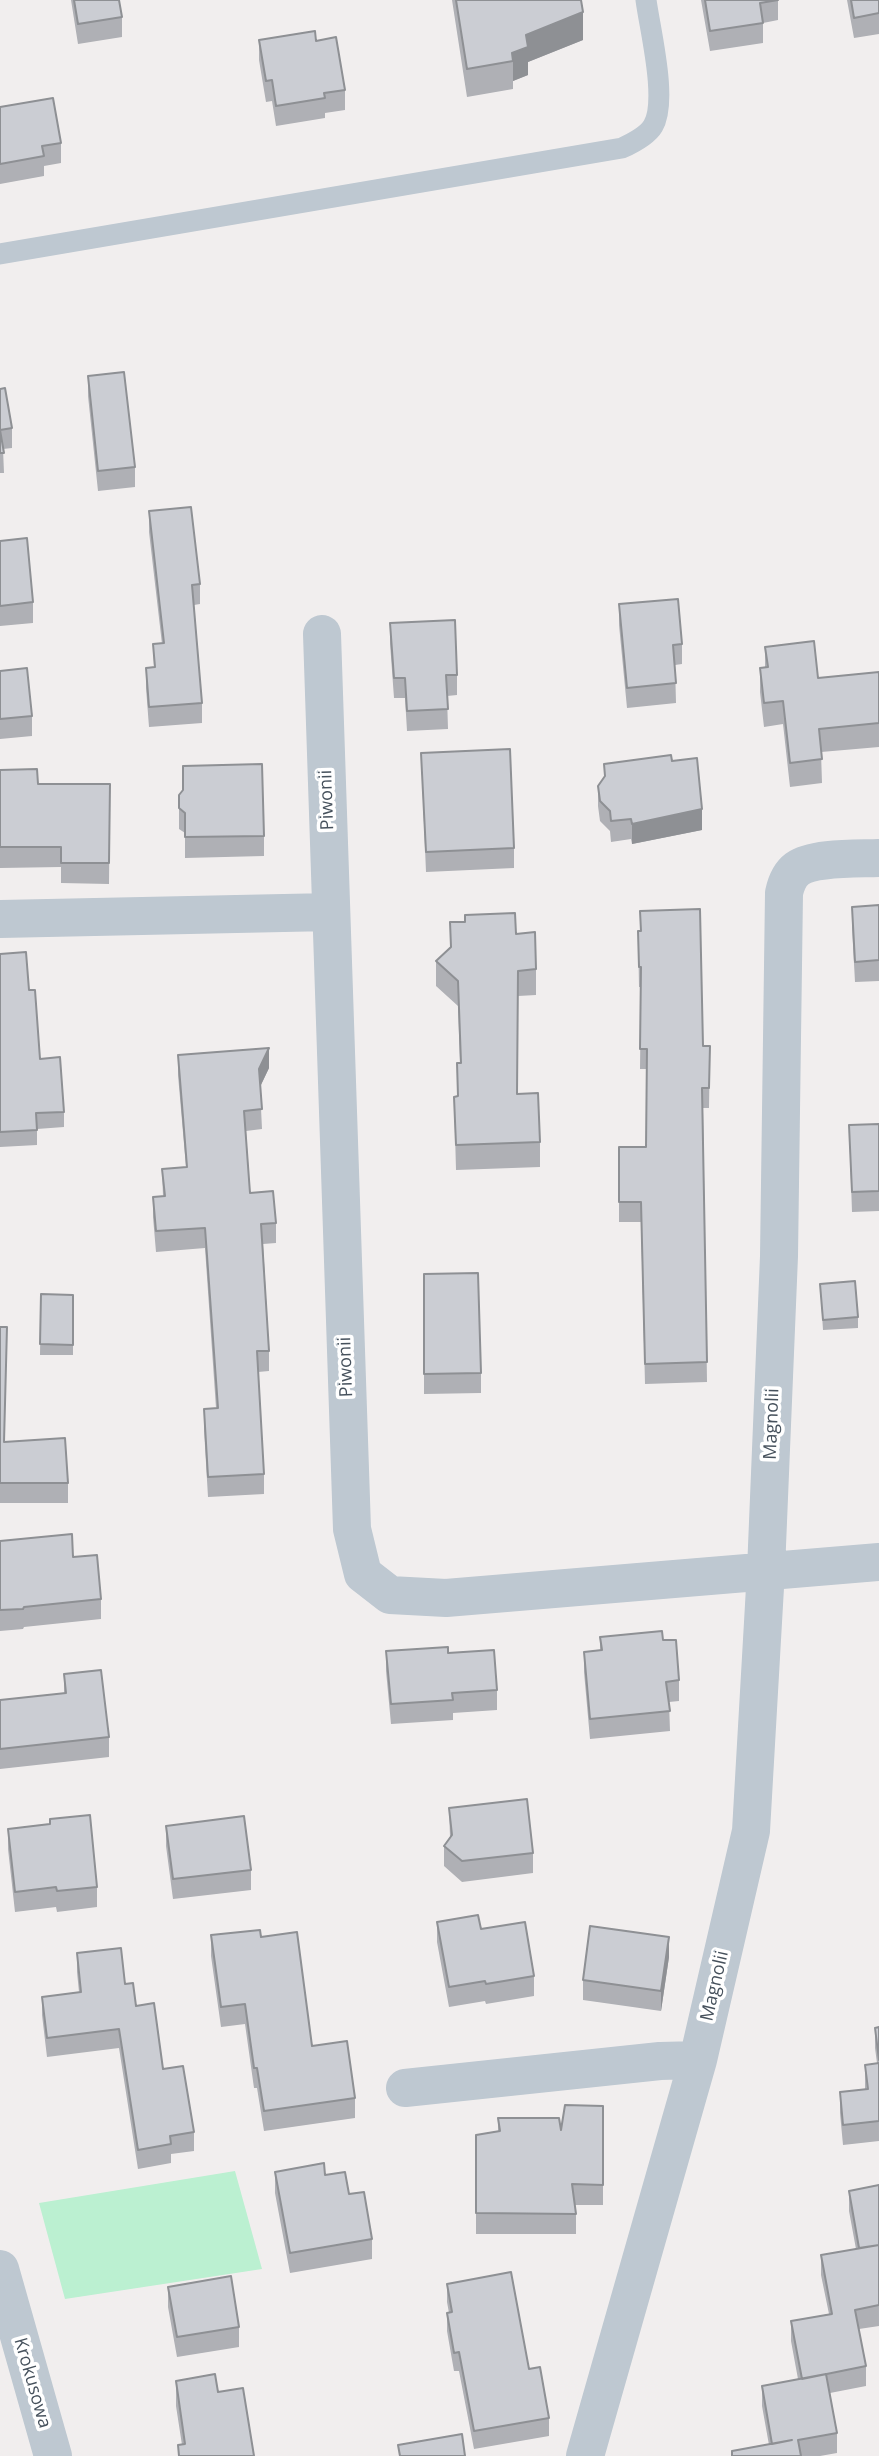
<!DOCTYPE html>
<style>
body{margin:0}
canvas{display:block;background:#f1eeee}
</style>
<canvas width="879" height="2456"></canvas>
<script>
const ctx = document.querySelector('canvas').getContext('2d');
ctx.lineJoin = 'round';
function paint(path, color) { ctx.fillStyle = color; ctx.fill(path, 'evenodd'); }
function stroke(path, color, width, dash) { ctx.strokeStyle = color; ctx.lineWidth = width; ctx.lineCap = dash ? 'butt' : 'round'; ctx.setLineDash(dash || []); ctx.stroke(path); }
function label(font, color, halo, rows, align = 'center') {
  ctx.font = font + ' "Open Sans",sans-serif'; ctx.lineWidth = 7; ctx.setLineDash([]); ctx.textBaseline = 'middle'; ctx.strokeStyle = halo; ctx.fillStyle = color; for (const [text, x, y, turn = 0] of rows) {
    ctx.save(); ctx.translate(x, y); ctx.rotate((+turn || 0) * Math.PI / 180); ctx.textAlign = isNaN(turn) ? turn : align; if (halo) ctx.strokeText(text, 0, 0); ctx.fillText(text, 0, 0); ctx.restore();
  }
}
paint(new Path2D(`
 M 235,2171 L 262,2269 L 65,2299 L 39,2203 Z`), '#bbf0d1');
stroke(new Path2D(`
 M 0,254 L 622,148 C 633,143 647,136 653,126 C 668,101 650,30 646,0`), '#bec8d1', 21);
stroke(new Path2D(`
 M 322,634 L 352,1529 L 363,1574 L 390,1595 L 446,1598 L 879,1562
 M 0,919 L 331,912
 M 405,2088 L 660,2061 L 698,2060
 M 0,2269 L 53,2456
 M 585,2456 L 698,2060 L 751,1831 L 766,1570 L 779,1256 L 784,893 C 786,884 789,875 797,869 C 813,857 859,859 879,858`), '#bec8d1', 38);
paint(new Path2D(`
 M 71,0 L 119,0 L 122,17 L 122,37 L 78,44 Z
 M 452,0 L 581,0 L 583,40 L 528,62 L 528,75 L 513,81 L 513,89 L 467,97 Z
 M 701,0 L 778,0 L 778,20 L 763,23 L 763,43 L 710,51 Z
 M 847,0 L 879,0 L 879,34 L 854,38 Z
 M 259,40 L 316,41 L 345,90 L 345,110 L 325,113 L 325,118 L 276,126 L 272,101 L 266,102 L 259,60 Z
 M 0,107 L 61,143 L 61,163 L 44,166 L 44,176 L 0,184 Z
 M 88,376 L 135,467 L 135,487 L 98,491 L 88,396 Z
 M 0,389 L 12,428 L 12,448 L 3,449 L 4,473 L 0,473 Z
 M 149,511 L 200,584 L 200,604 L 194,605 L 202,703 L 202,723 L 149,727 L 146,688 L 146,668 L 154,668 L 153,644 L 162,644 L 149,532 Z
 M 0,541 L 33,602 L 33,623 L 0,626 Z
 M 619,604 L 682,644 L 682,664 L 675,665 L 676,703 L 627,708 L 619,625 Z
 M 390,623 L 457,675 L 457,695 L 447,696 L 448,729 L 407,731 L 405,698 L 394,698 L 390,643 Z
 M 765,647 L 818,678 L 879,672 L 879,747 L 821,752 L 822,783 L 790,787 L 783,724 L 764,727 L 760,692 L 760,668 L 765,667 Z
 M 0,671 L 32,716 L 32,736 L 0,739 Z
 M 421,753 L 514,848 L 514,868 L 426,872 Z
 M 672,761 L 702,830 L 632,844 L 631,839 L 611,842 L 610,831 L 600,821 L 598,806 L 598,786 L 604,778 L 604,764 Z
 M 0,770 L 38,784 L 110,784 L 109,884 L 61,883 L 61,867 L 0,868 Z
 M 179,795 L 264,836 L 264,856 L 185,858 L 185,833 L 179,829 Z
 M 879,905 L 879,981 L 855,982 L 852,927 L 852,907 Z
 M 640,911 L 703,1046 L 710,1046 L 709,1108 L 703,1108 L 707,1382 L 645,1384 L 641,1222 L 619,1222 L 619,1147 L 646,1147 L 647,1069 L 640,1069 L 641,987 L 639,987 L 638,931 L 640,931 Z
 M 465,915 L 516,934 L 536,969 L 536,995 L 518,996 L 517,1094 L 540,1142 L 540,1167 L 456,1170 L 454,1097 L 458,1097 L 457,1063 L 460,1063 L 458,1006 L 436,986 L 436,961 L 450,948 L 450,922 L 465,922 Z
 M 0,954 L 29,990 L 40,1059 L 64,1112 L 64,1127 L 37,1129 L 37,1145 L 0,1147 Z
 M 178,1055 L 269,1068 L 260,1087 L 262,1129 L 246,1131 L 250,1193 L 276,1223 L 276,1243 L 263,1244 L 269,1351 L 269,1371 L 258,1372 L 264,1474 L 264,1494 L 208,1497 L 204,1429 L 204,1409 L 216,1408 L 205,1248 L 156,1252 L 153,1217 L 153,1197 L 163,1196 L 162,1169 L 186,1167 L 178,1075 Z
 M 879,1124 L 879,1211 L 852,1212 L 849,1125 Z
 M 820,1284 L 858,1317 L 858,1328 L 823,1330 Z
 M 41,1294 L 73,1295 L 73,1355 L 40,1355 Z
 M 0,1327 L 4,1442 L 68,1483 L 68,1503 L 0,1503 Z
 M 481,1373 L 481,1393 L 424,1394 L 424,1374 Z
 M 0,1541 L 73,1557 L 101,1599 L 101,1619 L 24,1627 L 23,1629 L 0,1631 Z
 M 600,1637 L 663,1640 L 679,1680 L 679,1701 L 669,1702 L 670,1731 L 590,1739 L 584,1672 L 584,1652 L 600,1650 Z
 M 386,1651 L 448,1653 L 497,1690 L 497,1710 L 453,1713 L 453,1720 L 391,1724 L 386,1671 Z
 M 64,1674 L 109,1737 L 109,1757 L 0,1769 L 0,1700 L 64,1693 Z
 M 449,1808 L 533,1853 L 533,1873 L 462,1882 L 444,1866 L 444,1846 L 450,1837 Z
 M 166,1826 L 251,1870 L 251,1890 L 173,1899 L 166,1846 Z
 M 8,1829 L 97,1887 L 97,1907 L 57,1912 L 56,1907 L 15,1912 L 8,1849 Z
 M 437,1922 L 481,1929 L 534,1976 L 534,1996 L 486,2004 L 485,2001 L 449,2007 L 437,1942 Z
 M 211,1935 L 261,1937 L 312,2046 L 355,2098 L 355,2118 L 264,2131 L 257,2088 L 254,2088 L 245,2024 L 221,2027 L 211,1956 Z
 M 77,1953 L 125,1984 L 163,2069 L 194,2132 L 194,2151 L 171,2154 L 171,2163 L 138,2169 L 119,2048 L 47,2057 L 42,2015 L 42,1997 L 79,1992 L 77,1972 Z
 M 669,1957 L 661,2011 L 583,2000 L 583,1980 Z
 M 879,2027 L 879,2141 L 843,2145 L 840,2113 L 840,2092 L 865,2089 L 865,2065 L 877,2063 L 875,2048 L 875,2028 Z
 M 603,2106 L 603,2205 L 575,2205 L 576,2214 L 576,2234 L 476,2234 L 476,2135 L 498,2131 L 498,2118 L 561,2130 Z
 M 275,2172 L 325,2175 L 349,2194 L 372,2239 L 372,2259 L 290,2273 L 275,2193 Z
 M 879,2185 L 879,2326 L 859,2329 L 866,2366 L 866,2386 L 830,2393 L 837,2433 L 837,2453 L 820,2456 L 732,2456 L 732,2451 L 769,2445 L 762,2406 L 762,2386 L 798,2379 L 791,2341 L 791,2321 L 829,2314 L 821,2275 L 821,2255 L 856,2249 L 849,2211 L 849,2191 Z
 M 447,2284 L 529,2369 L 549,2418 L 549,2436 L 474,2449 L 459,2371 L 454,2371 L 447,2331 L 447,2313 L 449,2313 L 447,2302 Z
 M 168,2287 L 239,2327 L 239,2347 L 177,2357 L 168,2307 Z
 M 176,2381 L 218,2392 L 254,2456 L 178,2456 L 178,2445 L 182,2445 L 176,2406 Z`), '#afb0b5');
paint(new Path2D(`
 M 583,12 L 583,40 L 528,62 L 528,75 L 513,81 L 513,61 L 512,53 L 526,35 Z
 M 702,809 L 702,830 L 632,844 L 632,824 Z
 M 269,1048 L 269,1068 L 259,1089 L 259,1069 Z
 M 669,1937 L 669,1957 L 661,2011 L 661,1991 Z`), '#8e9094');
const building = new Path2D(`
 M 74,0 L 119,0 L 122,17 L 78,24 Z
 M 456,0 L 581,0 L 583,12 L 526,35 L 528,47 L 512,53 L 513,61 L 467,69 Z
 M 705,0 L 778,0 L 760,3 L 763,23 L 710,31 Z
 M 851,0 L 879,0 L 879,13 L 854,18 Z
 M 315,31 L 316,41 L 336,37 L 345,90 L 324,93 L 325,98 L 276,106 L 272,80 L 266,81 L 259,40 Z
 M 53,98 L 61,143 L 42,146 L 44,156 L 0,164 L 0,107 Z
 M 124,372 L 135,467 L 98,471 L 88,376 Z
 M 5,388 L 12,428 L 0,430 L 4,453 L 0,453 L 0,389 Z
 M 191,507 L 200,584 L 192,585 L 202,703 L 149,707 L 146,668 L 155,667 L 153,644 L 164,643 L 149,511 Z
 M 27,538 L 33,602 L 0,606 L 0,541 Z
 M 678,599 L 682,644 L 673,645 L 676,683 L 627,688 L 619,604 Z
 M 455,620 L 457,675 L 446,675 L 448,709 L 407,711 L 405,678 L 394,678 L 390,623 Z
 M 814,641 L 818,678 L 879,672 L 879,723 L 819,729 L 822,759 L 790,763 L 783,701 L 764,703 L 760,668 L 768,667 L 765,647 Z
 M 27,668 L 32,716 L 0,719 L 0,671 Z
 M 510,749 L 514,848 L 426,852 L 421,753 Z
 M 671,755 L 672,761 L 697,758 L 702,809 L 632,824 L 631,819 L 611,821 L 610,811 L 600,801 L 598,786 L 605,776 L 604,764 Z
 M 262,764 L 264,836 L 185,837 L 185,813 L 179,808 L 179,795 L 183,790 L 183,766 Z
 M 37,769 L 38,784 L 110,784 L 109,863 L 61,863 L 61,847 L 0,847 L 0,770 Z
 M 879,905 L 879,960 L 855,962 L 852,907 Z
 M 700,909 L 703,1046 L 710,1046 L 709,1088 L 702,1088 L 707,1362 L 645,1364 L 641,1202 L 619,1202 L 619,1147 L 646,1147 L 647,1049 L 640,1049 L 641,967 L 639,967 L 638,931 L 641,931 L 640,911 Z
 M 515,913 L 516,934 L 535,932 L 536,969 L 518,971 L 517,1094 L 538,1093 L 540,1142 L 456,1145 L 454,1097 L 458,1096 L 457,1063 L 461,1063 L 458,981 L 436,961 L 451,947 L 450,922 L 465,922 L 465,915 Z
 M 26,952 L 29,990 L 35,990 L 40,1059 L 60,1057 L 64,1112 L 36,1113 L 37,1130 L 0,1132 L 0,954 Z
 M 269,1048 L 259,1069 L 262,1109 L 244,1111 L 250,1193 L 273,1191 L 276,1223 L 261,1224 L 269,1351 L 257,1351 L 264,1474 L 208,1477 L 204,1409 L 218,1408 L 205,1228 L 156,1231 L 153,1197 L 165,1196 L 162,1169 L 187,1167 L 178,1055 Z
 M 879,1124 L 879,1191 L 852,1192 L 849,1125 Z
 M 478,1273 L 481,1373 L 424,1374 L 424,1274 Z
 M 855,1281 L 858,1317 L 823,1320 L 820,1284 Z
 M 41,1294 L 73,1295 L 73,1345 L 40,1344 Z
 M 0,1327 L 7,1327 L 4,1442 L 65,1438 L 68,1483 L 0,1483 Z
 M 72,1534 L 73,1557 L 97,1555 L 101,1599 L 24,1607 L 23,1609 L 0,1610 L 0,1541 Z
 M 662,1631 L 663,1640 L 676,1640 L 679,1680 L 666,1682 L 670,1711 L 590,1719 L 584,1652 L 602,1650 L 600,1637 Z
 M 448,1647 L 448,1653 L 494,1650 L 497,1690 L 452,1693 L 453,1700 L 391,1704 L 386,1651 Z
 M 101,1670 L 109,1737 L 0,1749 L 0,1700 L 66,1693 L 64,1674 Z
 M 527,1799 L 533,1853 L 462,1861 L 444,1846 L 452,1835 L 449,1808 Z
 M 90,1815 L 97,1887 L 57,1891 L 56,1887 L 15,1892 L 8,1829 L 50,1824 L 50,1819 Z
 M 244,1816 L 251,1870 L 173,1879 L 166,1826 Z
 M 478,1915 L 481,1929 L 525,1922 L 534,1976 L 486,1984 L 485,1981 L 449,1987 L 437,1922 Z
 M 590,1926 L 669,1937 L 661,1991 L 583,1980 Z
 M 260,1930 L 261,1937 L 297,1932 L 312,2046 L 347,2041 L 355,2098 L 264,2111 L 257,2068 L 254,2068 L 245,2004 L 221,2007 L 211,1935 Z
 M 121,1948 L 125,1984 L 133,1983 L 136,2006 L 154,2003 L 163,2069 L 183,2066 L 194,2132 L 170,2136 L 171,2144 L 138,2150 L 119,2029 L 47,2038 L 42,1997 L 81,1992 L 77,1953 Z
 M 879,2027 L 879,2060 L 875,2028 Z
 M 879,2063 L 879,2121 L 843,2125 L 840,2092 L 868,2089 L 865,2065 Z
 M 565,2105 L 603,2106 L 603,2185 L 572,2184 L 576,2214 L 476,2213 L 476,2135 L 500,2131 L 498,2118 L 559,2118 L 561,2130 Z
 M 324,2163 L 325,2175 L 345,2172 L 349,2194 L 364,2192 L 372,2239 L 290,2253 L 275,2172 Z
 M 879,2185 L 879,2245 L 859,2248 L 849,2191 Z
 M 879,2245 L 879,2305 L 855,2310 L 866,2366 L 802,2379 L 791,2321 L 832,2314 L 821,2255 Z
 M 511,2272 L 529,2369 L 540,2367 L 549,2418 L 474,2431 L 459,2352 L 454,2353 L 447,2313 L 452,2312 L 447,2284 Z
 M 231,2276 L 239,2327 L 177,2337 L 168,2287 Z
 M 215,2374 L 218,2392 L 243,2388 L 254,2456 L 179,2456 L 178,2445 L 185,2444 L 176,2381 Z
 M 826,2374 L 837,2433 L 798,2440 L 801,2456 L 732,2456 L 732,2451 L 792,2440 L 772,2444 L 762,2386 Z
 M 462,2434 L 465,2456 L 400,2456 L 398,2445 Z`);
paint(building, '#cbcdd3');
stroke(building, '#8e9094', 2);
label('18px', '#46515c', '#fff', [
 ["Piwonii",327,800,-92],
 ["Piwonii",346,1367,-92],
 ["Magnolii",772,1424,-88],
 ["Magnolii",715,1986,-77],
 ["Krokusowa",32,2383,74]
]);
</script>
